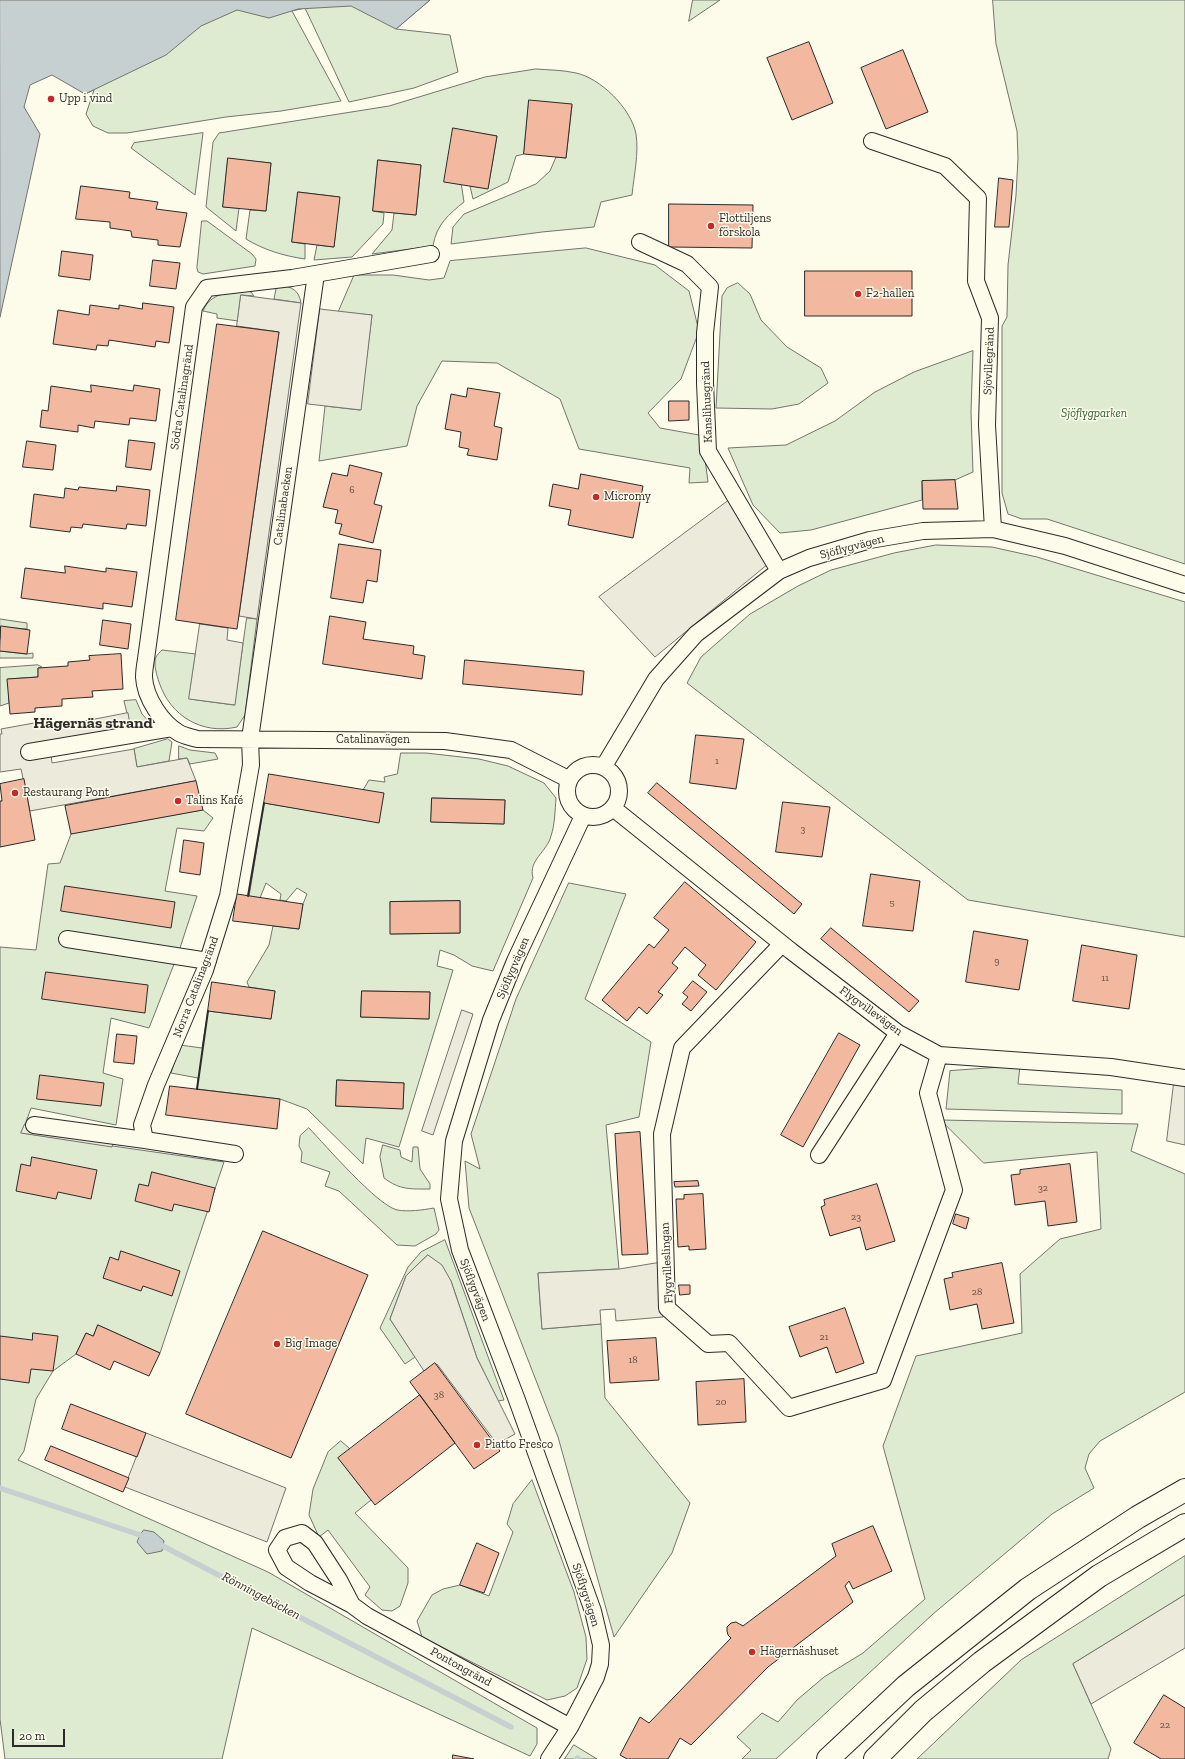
<!DOCTYPE html>
<meta charset="utf-8">
<style>
body{margin:0}
#map{position:relative;width:1185px;height:1759px;overflow:hidden;background:#fdfbea;font-family:"Zilla Slab",serif}
canvas{display:block}
.scale{position:absolute;left:12px;top:1729px;width:53px;height:18px;box-sizing:border-box;border:2px solid #2b2b2b;border-top:0;padding-left:5px;font-size:12px;line-height:14px;white-space:nowrap;color:#2b2b2b;-webkit-text-stroke:3px #fdfbea;paint-order:stroke}
</style>
<div id="map">
<canvas width="1185" height="1759"></canvas>
<div class="scale">20 m</div>
</div>
<script>
const ctx = document.querySelector('canvas').getContext('2d');
ctx.lineJoin = 'round';
function paint(path, color) { ctx.fillStyle = color; ctx.fill(path, 'evenodd'); }
function stroke(path, color, width, dash) { ctx.strokeStyle = color; ctx.lineWidth = width; ctx.lineCap = dash ? 'butt' : 'round'; ctx.setLineDash(dash || []); ctx.stroke(path); }
function label(font, color, halo, rows, align = 'center') {
  ctx.font = font + ' "Zilla Slab",serif'; ctx.lineWidth = 3; ctx.setLineDash([]); ctx.textBaseline = 'middle'; ctx.strokeStyle = halo; ctx.fillStyle = color; for (const [text, x, y, turn = 0] of rows) {
    ctx.save(); ctx.translate(x, y); ctx.rotate((+turn || 0) * Math.PI / 180); ctx.textAlign = isNaN(turn) ? turn : align; if (halo) ctx.strokeText(text, 0, 0); ctx.fillText(text, 0, 0); ctx.restore();
  }
}
const green = new Path2D(`
 M 92,0 L 430,0 L 396,29 L 450,35 L 458,72 L 414,88 L 349,102 L 305,8 L 292,11 L 341,101 L 281,111 L 226,117 L 127,133 L 108,133 L 93,126 L 86,114 L 94,90 L 85,94 Z
 M 693,0 L 720,0 L 689,21 Z
 M 993,0 L 1185,0 L 1185,564 L 1047,519 L 1022,519 L 1008,514 L 1002,493 L 1002,326 L 1007,317 L 1008,265 L 1016,195 L 1018,158 L 1017,131 L 996,44 Z
 M 536,69 C 549,70 563,70 576,73 C 600,78 631,108 636,134 C 639,153 634,175 632,195 L 601,202 L 594,227 L 542,232 L 451,244 L 453,227 L 464,214 L 536,184 L 550,171 L 556,157 L 566,158 L 572,105 L 529,101 L 524,154 L 516,156 L 508,182 L 473,199 L 470,186 L 488,188 L 497,136 L 453,129 L 464,202 C 449,214 436,225 433,246 L 372,254 L 392,230 L 394,213 L 416,215 L 421,165 L 378,160 L 373,211 L 384,213 L 383,224 L 352,257 L 314,260 L 317,245 L 334,247 L 339,197 L 298,192 L 292,242 L 305,244 L 305,259 C 284,256 264,250 246,239 L 250,210 L 266,211 L 271,163 L 228,159 L 223,207 L 239,208 L 236,231 L 206,207 L 213,142 L 219,133 L 389,106 L 485,77 Z
 M 203,133 L 195,195 L 131,148 L 134,143 Z
 M 202,221 L 207,221 L 252,254 L 256,259 L 255,266 L 203,274 L 198,272 L 197,268 Z
 M 586,248 L 655,265 L 689,291 L 699,331 L 681,379 L 648,413 L 660,428 L 699,435 L 705,459 L 708,482 L 689,483 L 690,468 L 579,449 L 560,399 L 497,363 L 442,361 L 417,406 L 407,446 L 319,461 L 325,406 L 360,410 L 372,315 L 338,312 L 354,275 L 393,275 L 429,280 L 444,278 L 450,261 Z
 M 738,283 L 750,294 L 761,320 L 787,347 L 821,368 L 828,383 L 799,404 L 772,409 L 716,408 L 722,296 L 727,288 Z
 M 280,285 C 292,287 299,290 301,303 L 274,299 L 276,289 Z
 M 246,290 L 251,292 L 254,296 L 241,295 L 238,321 L 217,318 L 217,314 L 203,311 C 210,293 229,292 246,290 Z
 M 973,351 L 971,412 L 973,472 L 955,480 L 922,481 L 922,500 L 811,530 L 780,533 L 753,505 L 728,448 L 786,445 L 835,421 L 875,392 L 914,372 Z
 M 936,545 L 992,547 L 1037,557 L 1185,602 L 1185,937 L 968,900 L 687,683 L 701,657 L 750,614 L 798,586 L 831,570 L 894,553 Z
 M 247,618 L 257,619 L 245,715 L 237,727 C 202,735 170,716 159,682 C 157,676 153,664 156,657 C 157,655 160,652 162,650 L 196,654 L 190,699 L 234,705 Z
 M 0,619 L 27,623 L 27,629 L 1,627 L 0,639 Z
 M 0,651 L 27,654 L 33,653 L 33,658 L 0,658 Z
 M 38,665 L 42,667 L 38,668 L 38,677 L 8,679 L 9,703 L 0,706 L 0,668 Z
 M 136,700 L 142,714 L 151,724 L 131,730 L 124,701 Z
 M 168,739 L 172,742 L 169,761 L 137,767 L 134,749 Z
 M 179,746 L 190,750 L 215,753 L 218,759 L 190,764 L 187,758 L 179,759 Z
 M 401,753 L 426,753 L 479,759 L 508,766 L 544,783 L 556,798 C 555,810 555,824 551,836 C 547,852 528,860 533,878 L 493,971 L 472,966 L 454,955 L 440,950 L 437,966 L 453,970 L 399,1147 L 366,1138 L 363,1164 L 307,1109 L 280,1099 L 197,1089 L 198,1078 L 171,1073 L 180,1045 L 202,1048 L 208,1011 L 271,1019 L 275,991 L 249,987 L 247,982 L 269,945 L 273,926 L 299,929 L 303,904 L 307,894 L 297,888 L 286,901 L 280,900 L 281,894 L 266,883 L 260,898 L 249,897 L 264,803 L 379,822 L 363,790 L 369,780 L 385,782 L 384,777 L 397,774 ZM 432,798 L 505,800 L 504,824 L 432,822 ZM 460,901 L 460,933 L 391,934 L 390,902 ZM 362,991 L 430,992 L 429,1019 L 361,1017 ZM 337,1080 L 404,1083 L 403,1108 L 336,1106 Z
 M 203,810 L 213,818 L 204,831 L 177,828 L 165,891 L 197,896 L 178,954 L 149,1028 L 111,1018 L 103,1073 L 123,1079 L 116,1125 L 31,1108 L 22,1133 L 224,1162 L 160,1353 L 98,1325 L 93,1336 L 86,1333 L 76,1354 L 53,1371 L 36,1399 L 24,1451 L 18,1460 L 268,1572 L 537,1728 L 537,1744 L 530,1756 L 252,1628 L 222,1759 L 5,1759 L 0,1719 L 0,947 L 36,950 L 48,864 L 60,863 L 71,834 Z
 M 569,883 L 626,894 L 585,999 L 651,1042 L 639,1117 L 606,1125 L 619,1269 L 538,1273 L 542,1329 L 601,1324 L 605,1398 L 690,1503 L 672,1553 L 614,1637 L 558,1437 L 469,1208 L 465,1161 L 480,1169 L 471,1134 L 516,999 Z
 M 1020,1066 L 1018,1084 L 1122,1090 L 1122,1114 L 946,1109 L 950,1071 Z
 M 941,1120 L 1138,1124 L 1131,1151 L 1185,1174 L 1185,1392 L 1100,1441 L 1089,1454 L 1085,1468 L 1094,1488 L 1052,1514 L 933,1614 L 776,1759 L 742,1759 L 751,1750 L 737,1737 L 762,1713 L 778,1722 L 797,1700 L 824,1677 L 863,1653 L 925,1599 L 883,1446 L 916,1356 L 1022,1333 L 1020,1274 L 1060,1239 L 1101,1229 L 1097,1152 L 984,1163 Z
 M 309,1128 C 326,1146 377,1205 397,1210 C 409,1212 422,1210 434,1208 L 439,1230 L 436,1234 L 415,1246 L 397,1245 L 339,1191 L 325,1186 L 330,1172 L 301,1162 L 302,1152 L 299,1146 L 300,1136 Z
 M 383,1145 L 400,1150 L 401,1157 L 412,1162 L 413,1147 L 418,1147 L 420,1169 L 430,1184 L 430,1189 C 410,1189 400,1190 384,1178 L 380,1157 Z
 M 445,1240 L 504,1400 L 498,1401 L 477,1358 L 451,1281 L 428,1255 L 406,1276 L 390,1319 L 415,1357 L 405,1364 L 380,1328 L 408,1267 L 421,1252 Z
 M 341,1441 L 350,1449 L 339,1459 L 371,1500 L 355,1513 L 408,1568 L 408,1583 L 400,1606 L 392,1611 L 382,1610 L 365,1595 L 370,1587 L 328,1530 L 319,1537 L 309,1515 L 313,1489 L 328,1452 Z
 M 532,1480 L 574,1592 L 586,1637 L 587,1659 L 577,1688 L 565,1696 L 547,1700 L 422,1637 L 417,1621 L 432,1595 L 443,1589 L 460,1585 L 489,1596 L 513,1532 L 507,1524 L 513,1504 Z
 M 1185,1556 L 1185,1595 L 1073,1664 L 1111,1749 L 1108,1759 L 917,1759 L 1021,1660 Z
 M 574,1745 L 597,1759 L 565,1759 Z`);
paint(green, '#deebd1');
stroke(green, '#74746e', 1);
const parking = new Path2D(`
 M 241,295 L 301,303 L 257,619 L 239,616 L 279,332 L 237,326 Z
 M 320,309 L 372,315 L 361,410 L 308,404 Z
 M 732,498 L 768,564 L 655,657 L 599,597 Z
 M 200,624 L 228,628 L 227,640 L 243,643 L 235,705 L 189,699 Z
 M 128,713 L 131,730 L 50,745 L 52,763 L 134,749 L 137,767 L 187,758 L 196,781 L 30,811 L 21,769 L 0,772 L 0,734 L 2,734 L 1,729 L 45,721 L 47,728 Z
 M 462,1010 L 473,1014 L 433,1135 L 422,1131 Z
 M 1174,1083 L 1185,1085 L 1185,1145 L 1167,1141 Z
 M 25,1124 L 115,1136 L 112,1147 L 21,1133 Z
 M 428,1255 L 442,1265 L 451,1281 L 477,1358 L 515,1434 L 497,1444 L 437,1364 L 424,1371 L 390,1319 L 406,1276 Z
 M 658,1263 L 663,1317 L 616,1321 L 615,1309 L 600,1310 L 601,1324 L 542,1329 L 538,1273 L 619,1269 Z
 M 146,1433 L 286,1488 L 267,1542 L 125,1487 Z
 M 1185,1595 L 1185,1648 L 1091,1704 L 1073,1664 Z`);
paint(parking, '#eceadb');
stroke(parking, '#74746e', 1);
const water = new Path2D(`
 M 0,0 L 430,0 L 396,29 L 351,6 L 298,9 L 269,18 L 237,10 L 201,26 L 166,55 L 85,94 L 52,75 L 30,85 L 24,107 L 40,134 L 0,317 Z
 M 144,1530 L 154,1532 L 164,1541 L 162,1551 L 147,1554 L 137,1542 L 140,1535 Z`);
paint(water, '#c7d0d0');
stroke(water, '#74746e', 1);
stroke(new Path2D(`
 M 0,1488 L 146,1537
 M 157,1543 L 511,1727
 M 577,1758 L 579,1759`), '#c7d0d0', 5.5);
const building = new Path2D(`
 M 809,42 L 833,103 L 792,120 L 767,58 Z
 M 903,50 L 928,112 L 886,129 L 861,68 Z
 M 529,100 L 572,104 L 566,158 L 524,154 Z
 M 453,128 L 497,136 L 488,189 L 444,182 Z
 M 228,158 L 271,163 L 266,211 L 223,207 Z
 M 378,160 L 421,165 L 416,215 L 373,211 Z
 M 999,178 L 1013,180 L 1009,227 L 995,227 Z
 M 81,186 L 130,192 L 129,198 L 158,202 L 156,209 L 187,213 L 180,247 L 158,245 L 158,240 L 132,237 L 131,231 L 110,228 L 110,222 L 76,219 Z
 M 298,192 L 340,197 L 334,247 L 292,242 Z
 M 669,204 L 753,205 L 752,248 L 669,247 Z
 M 62,251 L 93,255 L 90,280 L 59,276 Z
 M 153,260 L 180,263 L 176,289 L 150,286 Z
 M 805,271 L 912,271 L 912,316 L 805,316 Z
 M 143,303 L 174,307 L 169,343 L 156,341 L 155,347 L 109,340 L 108,346 L 97,345 L 96,350 L 53,344 L 58,310 L 89,315 L 90,305 L 119,309 L 119,305 L 142,309 Z
 M 217,324 L 279,332 L 237,629 L 176,620 Z
 M 91,385 L 133,391 L 134,385 L 160,389 L 156,421 L 130,418 L 129,425 L 95,421 L 94,428 L 78,425 L 78,432 L 40,427 L 42,410 L 48,411 L 51,386 L 91,392 Z
 M 468,388 L 500,393 L 494,426 L 502,428 L 497,460 L 467,455 L 469,449 L 459,447 L 461,432 L 445,429 L 451,394 L 466,397 Z
 M 669,401 L 689,401 L 689,420 L 669,421 Z
 M 129,440 L 155,443 L 151,470 L 126,467 Z
 M 27,441 L 56,445 L 53,470 L 23,467 Z
 M 350,465 L 382,473 L 374,504 L 382,506 L 373,543 L 339,534 L 342,524 L 335,523 L 338,510 L 323,507 L 332,473 L 347,476 Z
 M 581,474 L 643,486 L 633,538 L 568,525 L 571,510 L 549,506 L 553,484 L 578,489 Z
 M 955,480 L 958,509 L 923,509 L 922,481 Z
 M 117,486 L 150,490 L 146,526 L 127,524 L 126,529 L 83,524 L 82,528 L 71,527 L 70,532 L 30,527 L 34,494 L 64,498 L 65,488 L 78,490 L 79,487 L 116,491 Z
 M 339,544 L 381,550 L 377,582 L 367,580 L 363,603 L 331,598 Z
 M 65,566 L 106,572 L 106,568 L 137,572 L 132,607 L 103,603 L 103,609 L 21,598 L 25,568 L 65,573 Z
 M 330,616 L 366,622 L 363,639 L 414,646 L 413,654 L 425,656 L 422,679 L 323,664 Z
 M 103,620 L 131,624 L 128,649 L 100,645 Z
 M 1,626 L 30,630 L 27,654 L 0,651 Z
 M 121,654 L 123,689 L 92,691 L 93,697 L 62,699 L 62,706 L 35,708 L 35,712 L 10,714 L 7,679 L 38,677 L 38,668 L 68,666 L 68,662 L 90,660 L 89,656 Z
 M 465,660 L 584,671 L 582,695 L 463,684 Z
 M 696,735 L 744,739 L 736,789 L 690,783 Z
 M 269,774 L 384,793 L 379,823 L 264,803 Z
 M 24,779 L 35,840 L 0,847 L 0,801 L 2,801 L 0,784 Z
 M 196,781 L 203,810 L 71,834 L 65,806 Z
 M 657,783 L 802,904 L 794,914 L 648,793 Z
 M 432,798 L 505,800 L 504,824 L 431,822 Z
 M 783,802 L 830,807 L 822,857 L 776,852 Z
 M 184,840 L 204,843 L 200,875 L 180,872 Z
 M 871,874 L 920,881 L 913,931 L 863,926 Z
 M 685,882 L 756,942 L 716,990 L 698,975 L 706,965 L 685,947 L 672,963 L 678,968 L 658,992 L 663,995 L 647,1014 L 639,1007 L 627,1021 L 602,1000 L 649,944 L 654,948 L 669,930 L 654,918 Z
 M 65,886 L 175,902 L 171,928 L 61,911 Z
 M 237,894 L 303,904 L 299,929 L 233,921 Z
 M 460,901 L 460,933 L 390,934 L 390,902 Z
 M 831,928 L 919,1001 L 909,1012 L 821,939 Z
 M 974,931 L 1028,940 L 1019,990 L 966,982 Z
 M 1082,945 L 1137,955 L 1129,1009 L 1073,1001 Z
 M 46,972 L 148,985 L 145,1013 L 42,999 Z
 M 693,981 L 707,992 L 691,1011 L 682,1004 L 688,997 L 683,993 Z
 M 212,982 L 275,991 L 271,1019 L 208,1011 Z
 M 362,991 L 430,992 L 429,1019 L 361,1017 Z
 M 839,1033 L 860,1045 L 803,1147 L 781,1135 Z
 M 117,1034 L 137,1036 L 134,1064 L 114,1062 Z
 M 40,1075 L 104,1083 L 101,1106 L 37,1099 Z
 M 337,1080 L 404,1083 L 403,1109 L 336,1106 Z
 M 170,1086 L 280,1099 L 277,1129 L 166,1115 Z
 M 640,1132 L 648,1254 L 622,1255 L 615,1134 Z
 M 32,1157 L 97,1170 L 91,1199 L 58,1192 L 56,1199 L 16,1191 L 21,1164 L 30,1166 Z
 M 1070,1164 L 1077,1222 L 1048,1226 L 1045,1201 L 1015,1205 L 1011,1175 L 1020,1174 L 1020,1170 Z
 M 152,1172 L 215,1188 L 209,1212 L 174,1204 L 172,1211 L 135,1201 L 139,1184 L 148,1186 Z
 M 698,1181 L 699,1186 L 675,1187 L 674,1182 Z
 M 877,1184 L 895,1241 L 866,1250 L 860,1227 L 830,1236 L 821,1207 L 825,1205 L 824,1200 Z
 M 703,1194 L 706,1249 L 689,1250 L 689,1246 L 678,1247 L 676,1199 L 684,1199 L 684,1195 Z
 M 956,1214 L 969,1218 L 966,1229 L 953,1224 Z
 M 263,1231 L 368,1275 L 291,1458 L 186,1414 Z
 M 121,1251 L 180,1271 L 172,1296 L 143,1286 L 141,1291 L 103,1278 L 110,1257 L 118,1260 Z
 M 1002,1263 L 1014,1323 L 982,1329 L 977,1304 L 950,1310 L 944,1279 L 953,1277 L 952,1273 Z
 M 679,1285 L 690,1285 L 690,1294 L 680,1295 Z
 M 845,1308 L 864,1363 L 836,1373 L 827,1347 L 800,1357 L 789,1327 Z
 M 98,1325 L 160,1353 L 149,1376 L 114,1361 L 110,1370 L 76,1354 L 86,1333 L 93,1336 Z
 M 33,1333 L 58,1336 L 53,1371 L 31,1369 L 29,1383 L 0,1379 L 0,1336 L 32,1340 Z
 M 656,1338 L 659,1380 L 610,1383 L 607,1341 Z
 M 435,1363 L 500,1451 L 474,1469 L 410,1382 Z
 M 744,1379 L 746,1422 L 698,1425 L 696,1382 Z
 M 420,1395 L 455,1443 L 375,1505 L 338,1458 Z
 M 71,1404 L 146,1433 L 137,1457 L 62,1429 Z
 M 51,1446 L 129,1478 L 123,1492 L 45,1460 Z
 M 873,1526 L 892,1571 L 853,1589 L 849,1581 L 845,1586 L 853,1602 L 768,1667 L 691,1745 L 680,1738 L 668,1759 L 627,1759 L 620,1755 L 640,1717 L 649,1723 L 731,1638 L 728,1635 L 727,1631 L 727,1627 L 731,1623 L 736,1622 L 743,1626 L 836,1556 L 832,1544 Z
 M 477,1543 L 499,1553 L 484,1593 L 460,1585 Z
 M 1164,1695 L 1185,1708 L 1185,1759 L 1161,1759 L 1134,1743 Z
 M 453,1755 L 474,1759 L 453,1759 Z`);
paint(building, '#f2b8a0');
stroke(building, '#2b2b2b', 1);
const street = new Path2D(`
 M 872,141 L 945,166 L 978,198 L 976,281 L 990,318 L 987,425 L 993,529
 M 640,242 L 687,264 L 710,287 L 705,333 L 705,383 L 708,451 L 779,571
 M 431,254 L 292,278 L 207,288 L 194,307 L 146,659 C 145,665 144,671 144,677 C 145,698 162,723 179,733 C 184,736 191,737 197,739 L 445,741 L 511,750 L 568,779
 M 29,752 L 172,728
 M567 791a26 26 0 1 1 52 0a26 26 0 1 1-52 0Z
 M 604,766 L 656,679 L 696,634 L 779,571 L 809,558 L 870,540 L 923,531 L 993,529 L 1065,546 L 1185,585
 M 613,808 L 791,951 L 898,1033 L 939,1055 L 1111,1067 L 1185,1078
 M 67,939 L 208,961
 M 782,944 L 682,1048 L 662,1134 L 667,1308 L 708,1344 L 729,1343 L 789,1408 L 883,1380 L 954,1190 L 928,1093 L 939,1055
 M 34,1125 L 145,1140
 M 235,1154 L 145,1140 L 142,1125 L 156,1085 L 205,970 L 228,896 L 251,765 L 250,739 L 316,274
 M 819,1155 L 898,1033
 M 352,1605 L 310,1583 L 286,1567 L 277,1550 L 285,1538 L 302,1533 L 315,1543 L 339,1580 L 352,1605 L 367,1616 L 570,1727
 M 549,1759 L 570,1727 L 596,1677 L 600,1664 L 601,1645 L 593,1611 L 517,1400 L 460,1250 L 449,1199 L 454,1141 L 491,1020 L 515,961 L 583,816`);
const highway = new Path2D(`
 M 828,1759 L 906,1686 L 1028,1589 L 1138,1517 L 1185,1490
 M 875,1759 L 923,1711 L 982,1662 L 1099,1576 L 1185,1525`);
stroke(street, '#2b2b2b', 18);
stroke(highway, '#2b2b2b', 24);
stroke(street, '#fdfbea', 16);
stroke(highway, '#fdfbea', 22);
stroke(new Path2D(`
 M 248,896 L 264,803
 M 197,1089 L 208,1011`), '#2b2b2b', 2);
for (const [x, y, r, color] of [
 [51,99,4,"#c62828"],
 [711,226,4,"#c62828"],
 [858,294,4,"#c62828"],
 [596,497,4,"#c62828"],
 [15,793,4,"#c62828"],
 [178,801,4,"#c62828"],
 [277,1344,4,"#c62828"],
 [477,1445,4,"#c62828"],
 [752,1652,4,"#c62828"]
]) { const dot = new Path2D(); dot.arc(x, y, r, 0, 2 * Math.PI); ctx.fillStyle = color; ctx.fill(dot); stroke(dot, '#fdfbea', 1.5); }
label('10px', '#5d4e48', null, [
 ["6",352,490],
 ["1",717,761],
 ["3",803,829],
 ["5",892,903],
 ["9",997,961],
 ["11",1105,978],
 ["32",1043,1188],
 ["23",856,1217],
 ["28",977,1292],
 ["21",824,1337],
 ["18",633,1360],
 ["38",439,1395],
 ["20",721,1402],
 ["22",1165,1725]
]);
label('12px', '#2b2b2b', '#fdfbea', [
 ["Upp i vind",59,99],
 ["Flottiljens",719,219],
 ["förskola",719,233],
 ["F2-hallen",866,294],
 ["Micromy",604,497],
 ["Restaurang Pont",23,793],
 ["Talins Kafé",186,801],
 ["Big Image",285,1344],
 ["Piatto Fresco",485,1445],
 ["Hägernäshuset",760,1652]
], 'left');
label('12px', '#2b2b2b', '#fdfbea', [
 ["Sjövillegränd",989,361,-88],
 ["Södra Catalinagränd",182,397,-82],
 ["Kanslihusgränd",707,402,-92],
 ["Catalinabacken",283,506,-82],
 ["Sjöflygvägen",852,547,-15],
 ["Catalinavägen",373,740],
 ["Sjöflygvägen",513,968,-67],
 ["Norra Catalinagränd",196,987,-69],
 ["Flygvillevägen",871,1011,36],
 ["Flygvilleslingan",667,1263,-93],
 ["Sjöflygvägen",475,1290,69],
 ["Sjöflygvägen",586,1595,72],
 ["Pontongränd",461,1667,29]
]);
label('italic 12px', '#34623c', '#fdfbea', [
 ["Sjöflygparken",1094,414]
]);
label('italic 13px', '#2b2b2b', '#fdfbea', [
 ["Rönningebäcken",261,1596,28]
]);
label('bold 16px', '#2b2b2b', '#fdfbea', [
 ["Hägernäs strand",93,723]
]);
</script>
